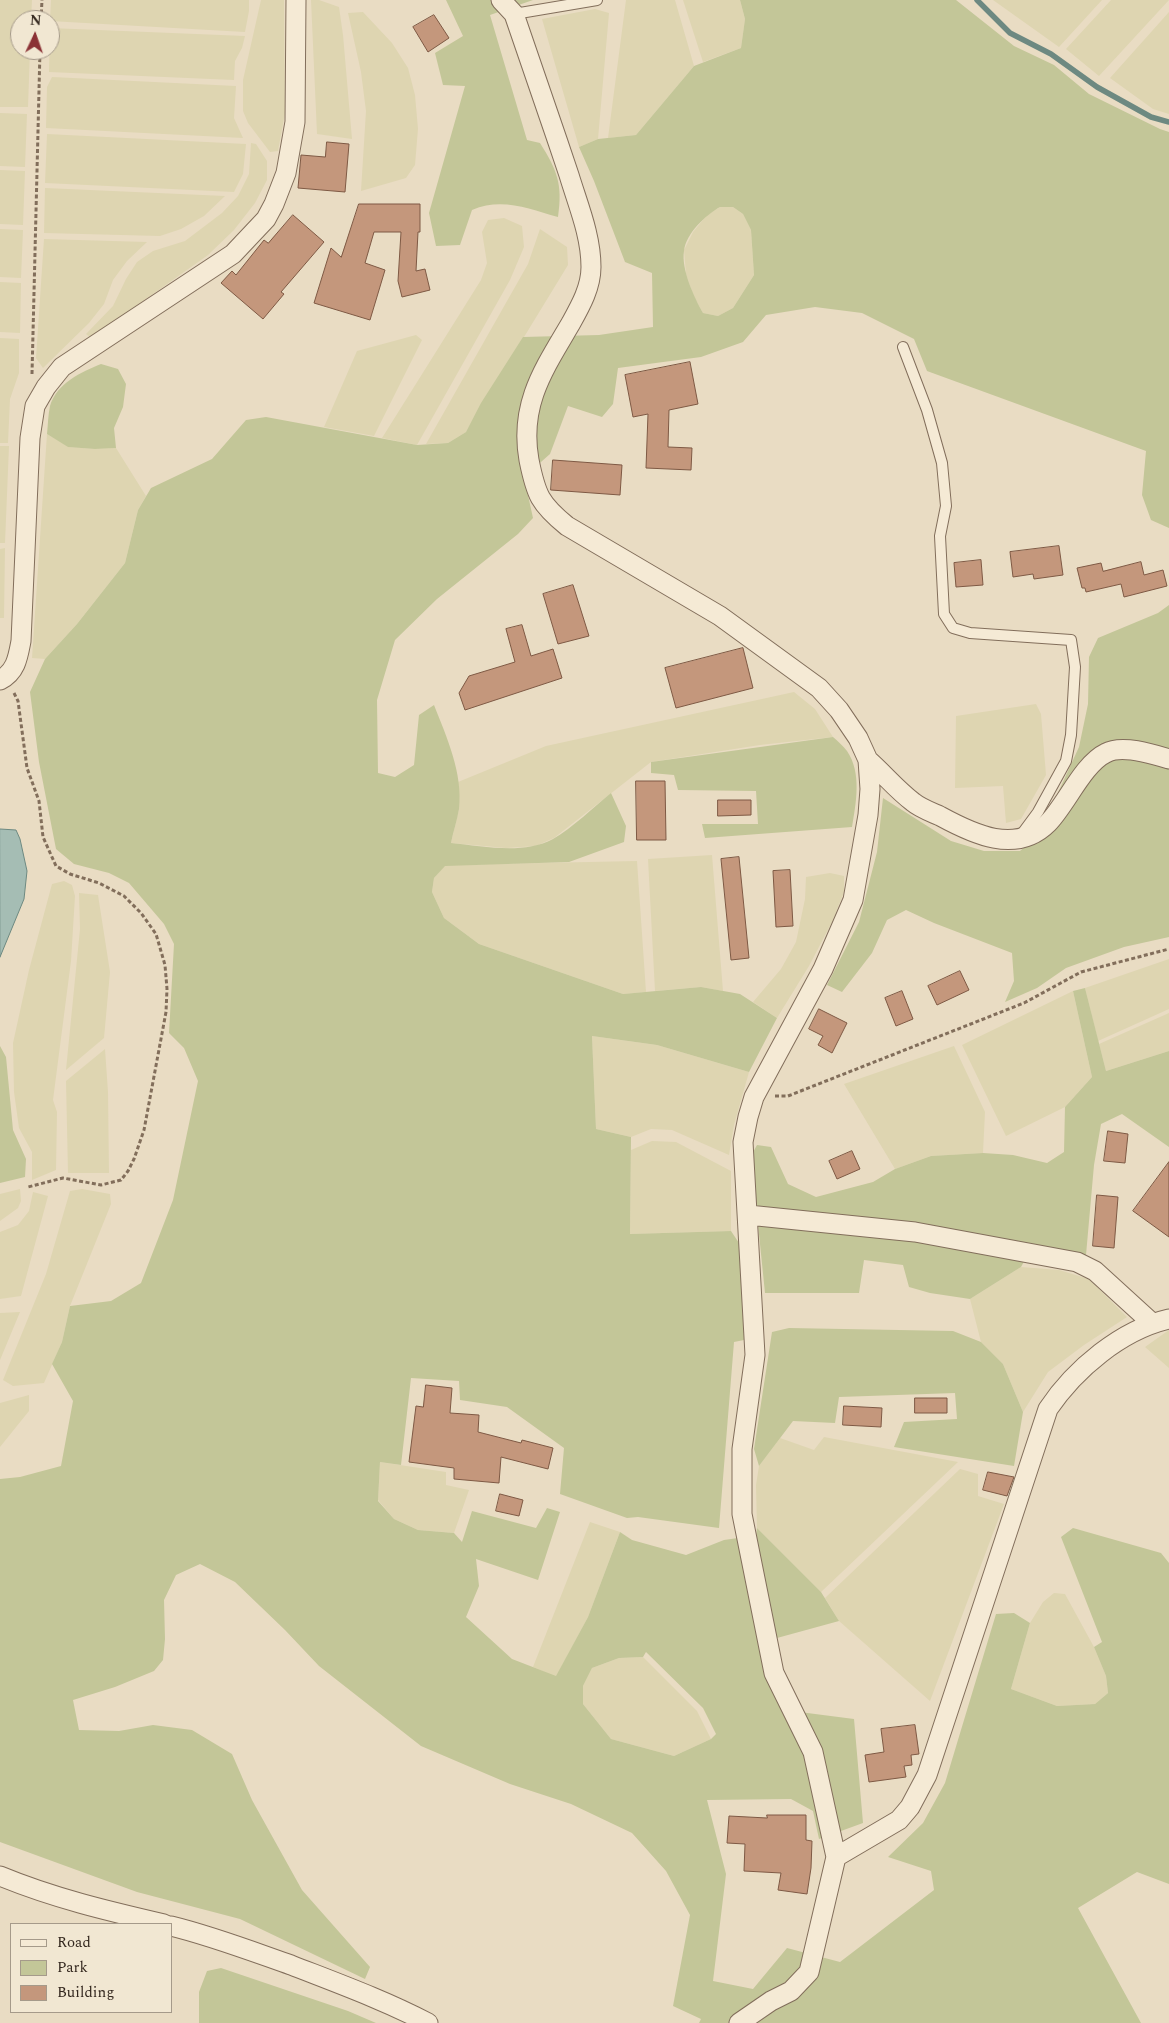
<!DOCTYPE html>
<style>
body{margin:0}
#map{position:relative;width:1169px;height:2023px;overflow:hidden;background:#e9dcc3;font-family:Spectral,serif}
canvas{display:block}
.legend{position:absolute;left:10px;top:1923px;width:162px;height:90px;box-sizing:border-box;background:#f1e7d2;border:1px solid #a59a8a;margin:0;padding:6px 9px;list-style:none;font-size:15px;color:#33271e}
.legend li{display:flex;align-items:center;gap:10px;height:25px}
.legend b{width:25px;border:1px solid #a59a8a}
.north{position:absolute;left:10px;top:10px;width:50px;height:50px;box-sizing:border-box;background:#f1e7d2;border:1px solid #a59a8a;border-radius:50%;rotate:3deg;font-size:14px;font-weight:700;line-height:20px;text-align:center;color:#33271e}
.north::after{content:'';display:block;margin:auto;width:18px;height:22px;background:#8b3135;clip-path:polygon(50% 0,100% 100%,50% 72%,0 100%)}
</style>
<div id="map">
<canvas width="1169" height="2023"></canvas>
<ul class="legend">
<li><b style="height:6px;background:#f5ead5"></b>Road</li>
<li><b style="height:14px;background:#c3c698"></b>Park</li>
<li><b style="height:14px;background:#c4977c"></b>Building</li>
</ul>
<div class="north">N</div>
</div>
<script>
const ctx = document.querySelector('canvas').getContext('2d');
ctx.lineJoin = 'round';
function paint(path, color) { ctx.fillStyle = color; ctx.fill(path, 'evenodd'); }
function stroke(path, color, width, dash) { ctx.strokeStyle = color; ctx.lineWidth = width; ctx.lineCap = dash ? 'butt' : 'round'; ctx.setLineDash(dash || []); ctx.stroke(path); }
paint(new Path2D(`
 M 0,0 L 32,0 L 31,20 L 20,20 L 20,50 L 30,50 L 28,107 L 0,107 Z
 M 51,0 L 249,0 L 249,11 L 245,32 L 50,21 Z
 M 261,0 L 284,0 L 285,113 L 278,151 L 270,152 L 248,123 L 243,111 L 243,80 Z
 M 311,0 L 319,0 L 339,7 L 343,35 L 352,139 L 317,134 Z
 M 626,0 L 675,0 L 694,66 L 636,135 L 608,138 Z
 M 683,0 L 740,0 L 745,19 L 741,48 L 703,62 Z
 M 993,0 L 1102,0 L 1059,47 Z
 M 1111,0 L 1169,0 L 1099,76 L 1066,49 Z
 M 595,9 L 609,13 L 598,139 L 579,147 L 542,19 Z
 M 363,12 L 392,43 L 408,68 L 415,95 L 418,129 L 415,165 L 406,178 L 361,191 L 366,111 L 361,72 L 348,13 Z
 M 1169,12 L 1169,114 L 1153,109 L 1110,78 Z
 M 50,28 L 245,36 L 242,48 L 235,61 L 234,80 L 49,72 Z
 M 52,77 L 236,86 L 234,118 L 243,138 L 46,128 L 47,87 Z
 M 0,113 L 27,114 L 25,167 L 0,166 Z
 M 47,134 L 246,144 L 243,174 L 234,192 L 45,183 Z
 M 251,143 L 256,144 L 267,161 L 267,180 L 255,203 L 234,230 L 208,255 L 91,338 L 86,334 L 113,306 L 126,279 L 137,262 L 153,251 L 185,241 L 222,213 L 238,196 L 249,174 Z
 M 0,170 L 25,171 L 23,225 L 0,224 Z
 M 45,188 L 225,196 L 204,216 L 181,229 L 160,236 L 44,233 Z
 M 720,207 L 733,207 L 743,214 L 751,230 L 754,275 L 733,308 L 718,316 L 703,313 L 693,295 L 686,274 L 684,250 L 693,232 L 707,215 Z
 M 504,218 L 522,226 L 524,247 L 510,280 L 417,445 L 382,438 L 481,280 L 487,263 L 482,232 L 488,220 Z
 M 0,229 L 23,230 L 21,278 L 0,277 Z
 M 540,229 L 567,247 L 568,265 L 466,432 L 448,443 L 426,444 L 528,264 Z
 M 44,239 L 147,242 L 127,261 L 113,280 L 104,304 L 89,323 L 43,368 L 36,358 Z
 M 0,282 L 21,283 L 20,333 L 0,332 Z
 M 416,335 L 422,340 L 374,436 L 324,427 L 357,351 Z
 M 0,338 L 19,339 L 19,373 L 10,399 L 8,443 L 0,443 Z
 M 47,434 L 69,447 L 95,449 L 116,448 L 146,496 L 138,510 L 125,563 L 77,624 L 45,659 L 32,658 Z
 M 0,446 L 9,446 L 5,543 L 0,543 Z
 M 5,548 L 4,618 L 0,618 L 0,549 Z
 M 794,692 L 815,709 L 833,737 L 760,745 L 651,762 L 554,838 L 536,846 L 506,848 L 451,843 L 459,809 L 458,782 L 546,746 Z
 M 1036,704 L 1041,714 L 1046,775 L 1021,819 L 1006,823 L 1003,786 L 955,788 L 956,716 Z
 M 712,855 L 723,991 L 701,987 L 655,991 L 648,859 Z
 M 637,861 L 646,992 L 623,994 L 479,944 L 444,918 L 432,892 L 434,878 L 445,865 Z
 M 830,873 L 844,876 L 844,892 L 832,922 L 809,966 L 777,1018 L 753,1002 L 781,969 L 796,942 L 805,899 L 806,877 Z
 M 64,881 L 72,885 L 75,896 L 71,961 L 53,1100 L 57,1112 L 56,1170 L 32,1180 L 32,1152 L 19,1128 L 14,1092 L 13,1043 L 29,970 L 52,884 Z
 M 79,893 L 98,895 L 110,972 L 104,1038 L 66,1070 L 80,929 Z
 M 1169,959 L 1169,1009 L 1098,1041 L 1085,988 Z
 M 1073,991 L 1092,1077 L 1065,1107 L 1006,1136 L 962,1045 Z
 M 1169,1013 L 1169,1051 L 1106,1071 L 1099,1044 Z
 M 592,1036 L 657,1045 L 749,1072 L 734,1125 L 729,1155 L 672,1130 L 651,1129 L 631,1137 L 596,1129 Z
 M 954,1046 L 985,1112 L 983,1153 L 931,1156 L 895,1169 L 844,1084 Z
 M 105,1049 L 108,1092 L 109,1173 L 68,1173 L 66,1081 Z
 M 652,1141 L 676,1142 L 731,1171 L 731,1231 L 630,1234 L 631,1150 Z
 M 20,1189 L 21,1201 L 18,1208 L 0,1221 L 0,1194 Z
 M 82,1189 L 110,1194 L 111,1204 L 70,1306 L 62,1342 L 44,1383 L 13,1386 L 3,1380 L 46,1274 L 70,1191 Z
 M 33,1192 L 48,1196 L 21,1296 L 0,1299 L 0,1232 L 18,1225 L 29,1211 Z
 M 1021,1267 L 1059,1270 L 1089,1279 L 1127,1317 L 1084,1345 L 1048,1372 L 1023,1412 L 1003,1364 L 981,1342 L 970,1299 Z
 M 20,1312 L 0,1360 L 0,1313 Z
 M 1169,1330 L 1169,1368 L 1145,1347 Z
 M 29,1395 L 29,1411 L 0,1447 L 0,1403 Z
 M 824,1437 L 958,1462 L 821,1592 L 757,1528 L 756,1485 L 759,1466 L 780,1438 L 814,1450 Z
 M 380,1462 L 446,1472 L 446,1485 L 469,1490 L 454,1533 L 418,1530 L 394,1519 L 378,1500 Z
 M 960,1469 L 978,1474 L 978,1496 L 1004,1504 L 930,1701 L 839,1621 L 825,1598 Z
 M 590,1522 L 620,1532 L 588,1617 L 556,1677 L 533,1667 Z
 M 1054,1593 L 1065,1594 L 1094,1647 L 1106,1676 L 1108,1693 L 1095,1704 L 1057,1706 L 1011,1689 L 1030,1623 L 1043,1602 Z
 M 643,1657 L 697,1711 L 711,1739 L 674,1756 L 611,1739 L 583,1704 L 583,1686 L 592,1668 L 619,1658 Z`), '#ded5b1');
paint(new Path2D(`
 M 446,0 L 533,0 L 490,15 L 527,140 L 540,143 C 557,170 563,184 558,217 C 529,209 502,197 472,210 L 460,245 L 436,246 L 429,213 L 465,86 L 443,85 L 435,53 L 463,36 Z
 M 740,0 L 956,0 L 1014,46 L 1054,65 L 1089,94 L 1160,129 L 1169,132 L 1169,528 L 1151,520 L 1142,495 L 1146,451 L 927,371 L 914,339 L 862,313 L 815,307 L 766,315 L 743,342 L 701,357 L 618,368 L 613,404 L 602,417 L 568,406 L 550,454 L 524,477 L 533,518 L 518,534 L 437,599 L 395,640 L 377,700 L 378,773 L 395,777 L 414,765 L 419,715 L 434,705 C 447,738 463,773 459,809 C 457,821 453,832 451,843 C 483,846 523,855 553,839 C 572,828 594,807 611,793 L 626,826 L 624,842 L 569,862 L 445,866 L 434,878 L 432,892 L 444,918 L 479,944 L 623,994 L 701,987 L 740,994 L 777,1018 L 749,1072 L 657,1045 L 592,1036 L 596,1129 L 631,1137 L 630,1234 L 731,1231 L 743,1249 L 744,1340 L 734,1342 L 719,1528 L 638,1517 L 627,1518 L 560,1494 L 564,1448 L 507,1407 L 460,1400 L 459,1381 L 411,1378 L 401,1465 L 380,1462 L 378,1501 L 394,1519 L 418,1530 L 454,1533 L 462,1542 L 472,1511 L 536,1528 L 547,1508 L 560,1512 L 538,1580 L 476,1559 L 479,1586 L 466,1617 L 512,1659 L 556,1676 L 588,1617 L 620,1532 L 632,1540 L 686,1555 L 724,1540 L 738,1538 L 784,1710 L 854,1719 L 863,1823 L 819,1839 L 813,1811 L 791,1799 L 707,1800 L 726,1874 L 713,1981 L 753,1989 L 787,1948 L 840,1962 L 934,1890 L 931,1871 L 888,1857 L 923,1823 L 945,1783 L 996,1614 L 1014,1613 L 1030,1623 L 1011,1689 L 1057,1706 L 1095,1704 L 1108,1693 L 1106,1676 L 1094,1647 L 1102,1642 L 1061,1537 L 1073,1528 L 1161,1553 L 1169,1563 L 1169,1884 L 1137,1872 L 1078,1908 L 1141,2023 L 699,2023 L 701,2019 L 673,2006 L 690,1915 L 666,1871 L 632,1833 L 571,1804 L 510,1784 L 421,1746 L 319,1666 L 285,1630 L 235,1582 L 200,1564 L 176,1575 L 164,1600 L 165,1639 L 163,1660 L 154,1671 L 115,1687 L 73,1700 L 79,1730 L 119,1731 L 153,1725 L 192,1730 L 232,1754 L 252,1800 L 302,1890 L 370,1967 L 365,1979 L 240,1919 L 137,1892 L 0,1842 L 0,1479 L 20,1477 L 61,1466 L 73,1401 L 52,1364 L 62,1342 L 70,1306 L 111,1301 L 141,1283 L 173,1200 L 198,1081 L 184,1048 L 169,1033 L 174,944 L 164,924 L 129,883 L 109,873 L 74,864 L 56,849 L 39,762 L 30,692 L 45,659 L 77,624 L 125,563 L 138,510 L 151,488 L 212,459 L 246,420 L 266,417 L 417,445 L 448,443 L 466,432 L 481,403 L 523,337 L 599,335 L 653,327 L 652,273 L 625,262 L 594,181 L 579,147 L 598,139 L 636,135 L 694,66 L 741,48 L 745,19 ZM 720,207 L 733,207 L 743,214 L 751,230 L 754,275 L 733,308 L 718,316 L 703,313 C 694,297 681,269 684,251 C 686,233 706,215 720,207 ZM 646,1652 L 703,1708 L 716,1734 L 711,1739 L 674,1756 L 611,1739 L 583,1704 L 583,1686 L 592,1668 L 619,1658 L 643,1657 Z
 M 101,364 L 118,369 L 126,384 L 123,407 L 114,428 L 116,448 L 95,449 L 68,447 L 47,434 C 48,425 48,415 50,406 C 57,383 81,372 101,364 Z
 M 1169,605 L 1169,937 L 1124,947 L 1066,968 L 1037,988 L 1005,1002 L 1014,981 L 1012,953 L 934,923 L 906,910 L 887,920 L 872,953 L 842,992 L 827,985 L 859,922 L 877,852 L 883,798 L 951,841 L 984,851 L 1020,851 L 1039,834 L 1079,747 L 1088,704 L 1089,657 L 1098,638 L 1158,613 Z
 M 833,737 C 838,741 843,746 847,751 C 862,773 856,803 852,827 L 705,838 L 702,824 L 758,824 L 756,791 L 678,790 L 674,775 L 651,773 L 651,762 Z
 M 1085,988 L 1106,1071 L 1169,1051 L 1169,1147 L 1122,1114 L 1101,1124 L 1094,1165 L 1086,1255 L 1033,1245 L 1021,1267 L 970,1299 L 930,1293 L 909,1287 L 903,1265 L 864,1260 L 859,1293 L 765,1293 L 751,1156 L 757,1145 L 771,1147 L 788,1184 L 816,1197 L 873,1182 L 895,1169 L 931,1156 L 983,1153 L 1013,1155 L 1047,1163 L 1064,1152 L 1065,1107 L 1092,1077 L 1073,991 Z
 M 0,1046 L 6,1057 L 13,1130 L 26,1159 L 25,1177 L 0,1183 Z
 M 789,1328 L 953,1331 L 981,1342 L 1003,1364 L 1023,1412 L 1014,1466 L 894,1447 L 904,1422 L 957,1419 L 955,1393 L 839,1397 L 835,1423 L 793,1421 L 759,1466 L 754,1449 L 772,1332 Z
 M 757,1528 L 821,1592 L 839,1621 L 777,1638 L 756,1536 Z
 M 221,1968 L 348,2011 L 376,2023 L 199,2023 L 199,1992 L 207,1971 Z`), '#c3c698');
const water = new Path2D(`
 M 0,829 L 16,830 L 20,839 L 27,871 L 24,899 L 0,957 Z`);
paint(water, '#a5bdb4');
stroke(water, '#6d8981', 1);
stroke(new Path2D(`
 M 977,0 L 1010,33 L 1051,54 L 1097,87 L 1151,117 L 1169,122`), '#6d8981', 5.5);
const building = new Path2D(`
 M 434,15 L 449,38 L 428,52 L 413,27 Z
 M 327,142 L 349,144 L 345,192 L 298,188 L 301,155 L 325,157 Z
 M 359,204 L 420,204 L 420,232 L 418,232 L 416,271 L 425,269 L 430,290 L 402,297 L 398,281 L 401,232 L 374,232 L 365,263 L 385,270 L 370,320 L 314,303 L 331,248 L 341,257 Z
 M 293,215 L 324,242 L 281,292 L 284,294 L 263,319 L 221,283 L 232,271 L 236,275 L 264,240 L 268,243 Z
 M 690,362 L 698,404 L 669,410 L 668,447 L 692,448 L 691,470 L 646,468 L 648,414 L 633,417 L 625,375 Z
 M 553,460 L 622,465 L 620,495 L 551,490 Z
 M 1059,546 L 1063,575 L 1034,579 L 1033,574 L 1013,577 L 1010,552 Z
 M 981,560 L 983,585 L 956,587 L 954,563 Z
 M 1141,562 L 1144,575 L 1163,570 L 1167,586 L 1124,597 L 1121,584 L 1086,592 L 1085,588 L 1082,588 L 1077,568 L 1101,563 L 1103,571 Z
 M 573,585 L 589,636 L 558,644 L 543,594 Z
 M 522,625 L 531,656 L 553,649 L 562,678 L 465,710 L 459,693 L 469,676 L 515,662 L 506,629 Z
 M 743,648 L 753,688 L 676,708 L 665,668 Z
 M 636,781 L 665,781 L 666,840 L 637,840 Z
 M 718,800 L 751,800 L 751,815 L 718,816 Z
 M 739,857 L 749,958 L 731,960 L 721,859 Z
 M 790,870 L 793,926 L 776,927 L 773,871 Z
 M 960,971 L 969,990 L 937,1005 L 928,986 Z
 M 902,991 L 913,1019 L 896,1026 L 885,998 Z
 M 819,1009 L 847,1023 L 832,1053 L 818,1045 L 823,1036 L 809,1029 Z
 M 1108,1131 L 1128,1134 L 1125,1163 L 1104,1161 Z
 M 852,1151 L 860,1169 L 837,1179 L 829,1161 Z
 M 1169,1162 L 1169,1237 L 1133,1211 Z
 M 1097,1195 L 1118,1197 L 1114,1248 L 1093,1246 Z
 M 426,1385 L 452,1388 L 450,1413 L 479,1415 L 478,1432 L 521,1443 L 522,1440 L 553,1448 L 548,1469 L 501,1457 L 499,1483 L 454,1479 L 454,1468 L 409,1462 L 416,1406 L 423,1407 Z
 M 915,1398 L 947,1398 L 947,1413 L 915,1413 Z
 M 844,1406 L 882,1408 L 881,1427 L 843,1425 Z
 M 988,1472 L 1014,1477 L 1007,1496 L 983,1490 Z
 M 500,1494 L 523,1500 L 519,1516 L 496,1511 Z
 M 915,1725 L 919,1754 L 911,1755 L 912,1765 L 904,1766 L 906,1777 L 869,1782 L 865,1755 L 884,1752 L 881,1729 Z
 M 767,1815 L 806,1815 L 806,1840 L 812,1841 L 811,1868 L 807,1894 L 778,1890 L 781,1873 L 744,1871 L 745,1844 L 727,1843 L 729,1816 L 767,1818 Z`);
paint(building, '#c4977c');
stroke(building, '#7e5944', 1);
const service = new Path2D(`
 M 514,14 L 597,0
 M 903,347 L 927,410 L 942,463 L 946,506 L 940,536 L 944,614 L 953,628 L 970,633 L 1071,640 L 1075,667 L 1071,735 L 1066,761 L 1038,812 L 1021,835`);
const minor = new Path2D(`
 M 501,0 L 514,14 C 532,67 551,121 569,175 C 578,205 591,235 591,267 C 591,287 581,305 571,323 C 544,369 519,404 529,460 C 536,495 540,504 567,526 L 720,616 L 819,688 L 839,710 L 858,738 L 868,760 L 870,789 L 868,815 L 853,900 L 823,969 L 754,1097 L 748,1117 L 743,1142 L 755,1355 L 742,1449 L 742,1514 L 774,1673 L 813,1752 L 836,1857 L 809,1972 L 791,1991 L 771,2001 L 739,2023
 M 0,680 C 16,672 18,657 21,641 L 30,438 L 35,406 L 46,387 L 62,367 L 233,254 L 266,219 L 274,204 L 286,173 L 295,122 L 296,0
 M 868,760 C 883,773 897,790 913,802 C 920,808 931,812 940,816 C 973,834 1016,855 1048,823 C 1066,805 1083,764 1106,753 C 1122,744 1153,754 1169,759
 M 748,1215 L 915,1232 L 1077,1262 L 1095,1271 L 1152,1323
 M 836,1857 L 899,1820 L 910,1807 L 927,1775 L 1048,1409 C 1075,1369 1121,1330 1169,1319
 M 0,1876 C 53,1898 108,1911 164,1924
 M 171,1926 C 212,1936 251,1951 291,1965 C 337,1983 384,2000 428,2023`);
stroke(service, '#826e5b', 12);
stroke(minor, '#826e5b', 21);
stroke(new Path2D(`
 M 41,20 L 42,0
 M 32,374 L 40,50
 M 14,693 L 18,701 L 27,768 L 39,801 L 43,837 L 56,866 L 70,874 L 99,883 L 124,896 L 141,913 L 156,934 L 165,965 L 167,989 L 166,1012 L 144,1130 L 134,1159 L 128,1171 L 121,1180 L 101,1185 L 63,1178 L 28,1187
 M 775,1096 L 788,1096 L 1024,1003 L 1081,972 L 1169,949`), '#826e5b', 3, [4, 2.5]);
stroke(service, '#f5ead5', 10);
stroke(minor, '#f5ead5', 19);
</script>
